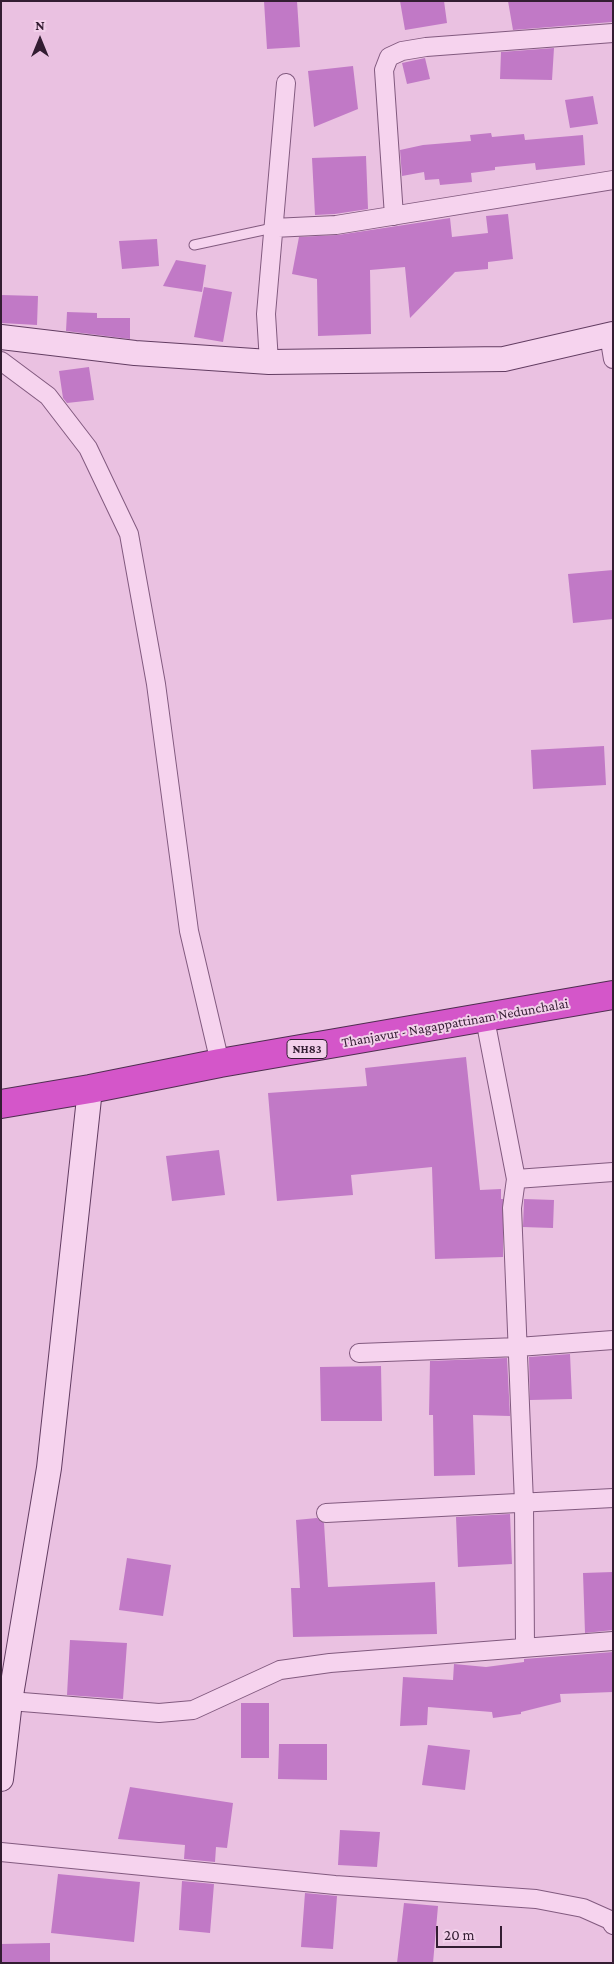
<!DOCTYPE html>
<style>
body{margin:0}
#map{position:relative;width:614px;height:1964px;overflow:hidden;background:#eac1e1;font-family:"Crimson Pro",serif}
canvas{display:block}
.frame{position:absolute;inset:0;border:2px solid #331d32;pointer-events:none}
.north{position:absolute;left:15px;top:15px;width:50px;height:50px;-webkit-text-stroke:4px #f2cfea;paint-order:stroke;rotate:0deg;font-size:14px;font-weight:700;line-height:20px;text-align:center;color:#331d32}
.north::after{content:'';display:block;margin:auto;width:18px;height:22px;background:#331d32;clip-path:polygon(50% 0,100% 100%,50% 72%,0 100%)}
.scale{position:absolute;left:436px;top:1926px;width:66px;height:22px;box-sizing:border-box;border:2px solid #331d32;border-top:0;padding-left:6px;font-size:15px;line-height:18px;white-space:nowrap;color:#331d32;-webkit-text-stroke:4px #f2cfea;paint-order:stroke}
</style>
<div id="map">
<canvas width="614" height="1964"></canvas>
<div class="frame"></div>
<div class="north">N</div>
<div class="scale">20 m</div>
</div>
<script>
const ctx = document.querySelector('canvas').getContext('2d');
ctx.lineJoin = 'round';
function paint(path, color) { ctx.fillStyle = color; ctx.fill(path, 'evenodd'); }
function stroke(path, color, width, dash) { ctx.strokeStyle = color; ctx.lineWidth = width; ctx.lineCap = dash ? 'butt' : 'round'; ctx.setLineDash(dash || []); ctx.stroke(path); }
function label(font, color, halo, rows, align = 'center') {
  ctx.font = font + ' "Crimson Pro",serif'; ctx.lineWidth = 4; ctx.setLineDash([]); ctx.textBaseline = 'middle'; ctx.strokeStyle = halo; ctx.fillStyle = color; for (const [text, x, y, turn = 0] of rows) {
    ctx.save(); ctx.translate(x, y); ctx.rotate((+turn || 0) * Math.PI / 180); ctx.textAlign = isNaN(turn) ? turn : align; if (halo) ctx.strokeText(text, 0, 0); ctx.fillText(text, 0, 0); ctx.restore();
  }
}
paint(new Path2D(`
 M 264,1 L 297,1 L 300,47 L 267,49 Z
 M 400,1 L 444,1 L 447,23 L 405,30 Z
 M 508,1 L 612,1 L 612,22 L 513,30 Z
 M 554,48 L 552,80 L 500,79 L 501,52 Z
 M 425,58 L 430,79 L 407,84 L 402,63 Z
 M 353,66 L 358,109 L 314,127 L 308,71 Z
 M 593,96 L 598,124 L 570,128 L 565,100 Z
 M 491,133 L 492,137 L 524,134 L 525,140 L 583,135 L 585,165 L 536,170 L 535,163 L 495,167 L 495,170 L 471,173 L 472,182 L 440,185 L 439,179 L 425,180 L 424,172 L 402,176 L 400,150 L 423,145 L 471,141 L 470,135 Z
 M 366,156 L 368,209 L 335,214 L 315,215 L 312,158 Z
 M 508,214 L 513,259 L 488,262 L 488,269 L 455,272 L 410,318 L 405,267 L 370,270 L 371,334 L 318,336 L 317,279 L 292,274 L 299,237 L 338,235 L 450,218 L 452,237 L 488,233 L 486,216 Z
 M 157,239 L 159,266 L 122,269 L 119,241 Z
 M 176,260 L 206,265 L 202,292 L 163,286 Z
 M 204,287 L 232,292 L 223,342 L 194,337 Z
 M 1,295 L 38,296 L 37,325 L 1,323 Z
 M 67,312 L 97,313 L 97,318 L 130,318 L 130,339 L 66,331 Z
 M 89,367 L 94,400 L 67,403 L 63,398 L 59,371 Z
 M 613,570 L 613,619 L 573,623 L 568,574 Z
 M 604,746 L 606,785 L 533,789 L 531,750 Z
 M 466,1057 L 480,1190 L 501,1189 L 501,1199 L 503,1199 L 503,1257 L 435,1259 L 432,1167 L 351,1175 L 353,1195 L 277,1201 L 268,1093 L 367,1086 L 365,1068 Z
 M 219,1150 L 225,1195 L 172,1201 L 166,1156 Z
 M 524,1199 L 554,1200 L 553,1228 L 523,1227 Z
 M 570,1354 L 572,1399 L 530,1400 L 529,1357 Z
 M 507,1358 L 510,1416 L 473,1415 L 475,1475 L 434,1476 L 433,1415 L 429,1415 L 430,1361 Z
 M 381,1366 L 382,1421 L 321,1421 L 320,1367 Z
 M 510,1514 L 512,1564 L 458,1567 L 456,1517 Z
 M 317,1518 L 324,1523 L 328,1587 L 435,1582 L 437,1634 L 293,1637 L 291,1588 L 300,1588 L 296,1520 Z
 M 127,1558 L 171,1565 L 163,1616 L 119,1610 Z
 M 613,1572 L 613,1630 L 585,1633 L 583,1573 Z
 M 70,1640 L 127,1643 L 123,1699 L 67,1695 Z
 M 613,1652 L 613,1692 L 560,1694 L 561,1702 L 521,1712 L 521,1714 L 493,1718 L 492,1712 L 428,1707 L 427,1725 L 400,1726 L 403,1677 L 453,1680 L 454,1664 L 486,1667 L 524,1662 L 524,1659 Z
 M 241,1703 L 269,1703 L 269,1758 L 241,1758 Z
 M 279,1744 L 327,1744 L 327,1780 L 278,1779 Z
 M 428,1745 L 470,1750 L 465,1790 L 422,1785 Z
 M 130,1787 L 233,1803 L 227,1848 L 216,1847 L 215,1862 L 184,1859 L 185,1845 L 118,1839 Z
 M 340,1830 L 380,1832 L 377,1867 L 338,1865 Z
 M 58,1874 L 140,1882 L 134,1942 L 51,1933 Z
 M 182,1881 L 214,1884 L 210,1933 L 179,1930 Z
 M 305,1893 L 337,1896 L 333,1949 L 301,1947 Z
 M 404,1903 L 438,1906 L 433,1963 L 397,1963 Z
 M 50,1943 L 50,1963 L 1,1963 L 1,1944 Z`), '#c179c6');
const lane = new Path2D(`
 M 194,245 L 273,228`);
const street = new Path2D(`
 M 394,216 L 384,70 L 389,57 L 402,51 L 426,47 L 613,33
 M 273,228 L 336,225 L 613,180
 M 609,335 L 613,359
 M 1,361 L 48,396 L 88,448 L 129,534 L 156,684 L 189,931 L 220,1063
 M 269,362 L 266,314 L 286,83
 M 485,1019 L 516,1179 L 512,1208 L 524,1503 L 525,1648
 M 516,1179 L 613,1172
 M 359,1353 L 518,1347 L 613,1340
 M 326,1513 L 613,1498
 M 10,1701 L 159,1713 L 193,1710 L 280,1670 L 330,1663 L 613,1641
 M 1,1852 L 335,1885 L 536,1899 L 583,1908 L 610,1920 L 613,1925`);
const secondary = new Path2D(`
 M 1,337 L 135,353 L 269,362 L 504,359 L 613,334
 M 1,1779 L 10,1701 L 49,1468 L 90,1089`);
const highway = new Path2D(`
 M 1,1104 L 90,1089 L 220,1063 L 613,995`);
stroke(lane, '#825a7f', 11);
stroke(street, '#825a7f', 20);
stroke(secondary, '#633d62', 26);
stroke(highway, '#4f2e50', 30);
stroke(lane, '#f6d3ee', 9);
stroke(street, '#f6d3ee', 18);
stroke(secondary, '#f6d3ee', 24);
stroke(highway, '#d456c9', 28);
for (const [x, y, w] of [
 [307,1049,40]
]) { const box = new Path2D(); box.roundRect(x - w / 2, y - 9.5, w, 19, 4); ctx.fillStyle = '#f2cfea'; ctx.fill(box); stroke(box, '#331d32', 1); }
label('bold 12px', '#331d32', null, [
 ["NH83",307,1049]
]);
label('14px', '#331d32', '#f2cfea', [
 ["Thanjavur - Nagappattinam Nedunchalai",455,1023,-10]
]);
</script>
